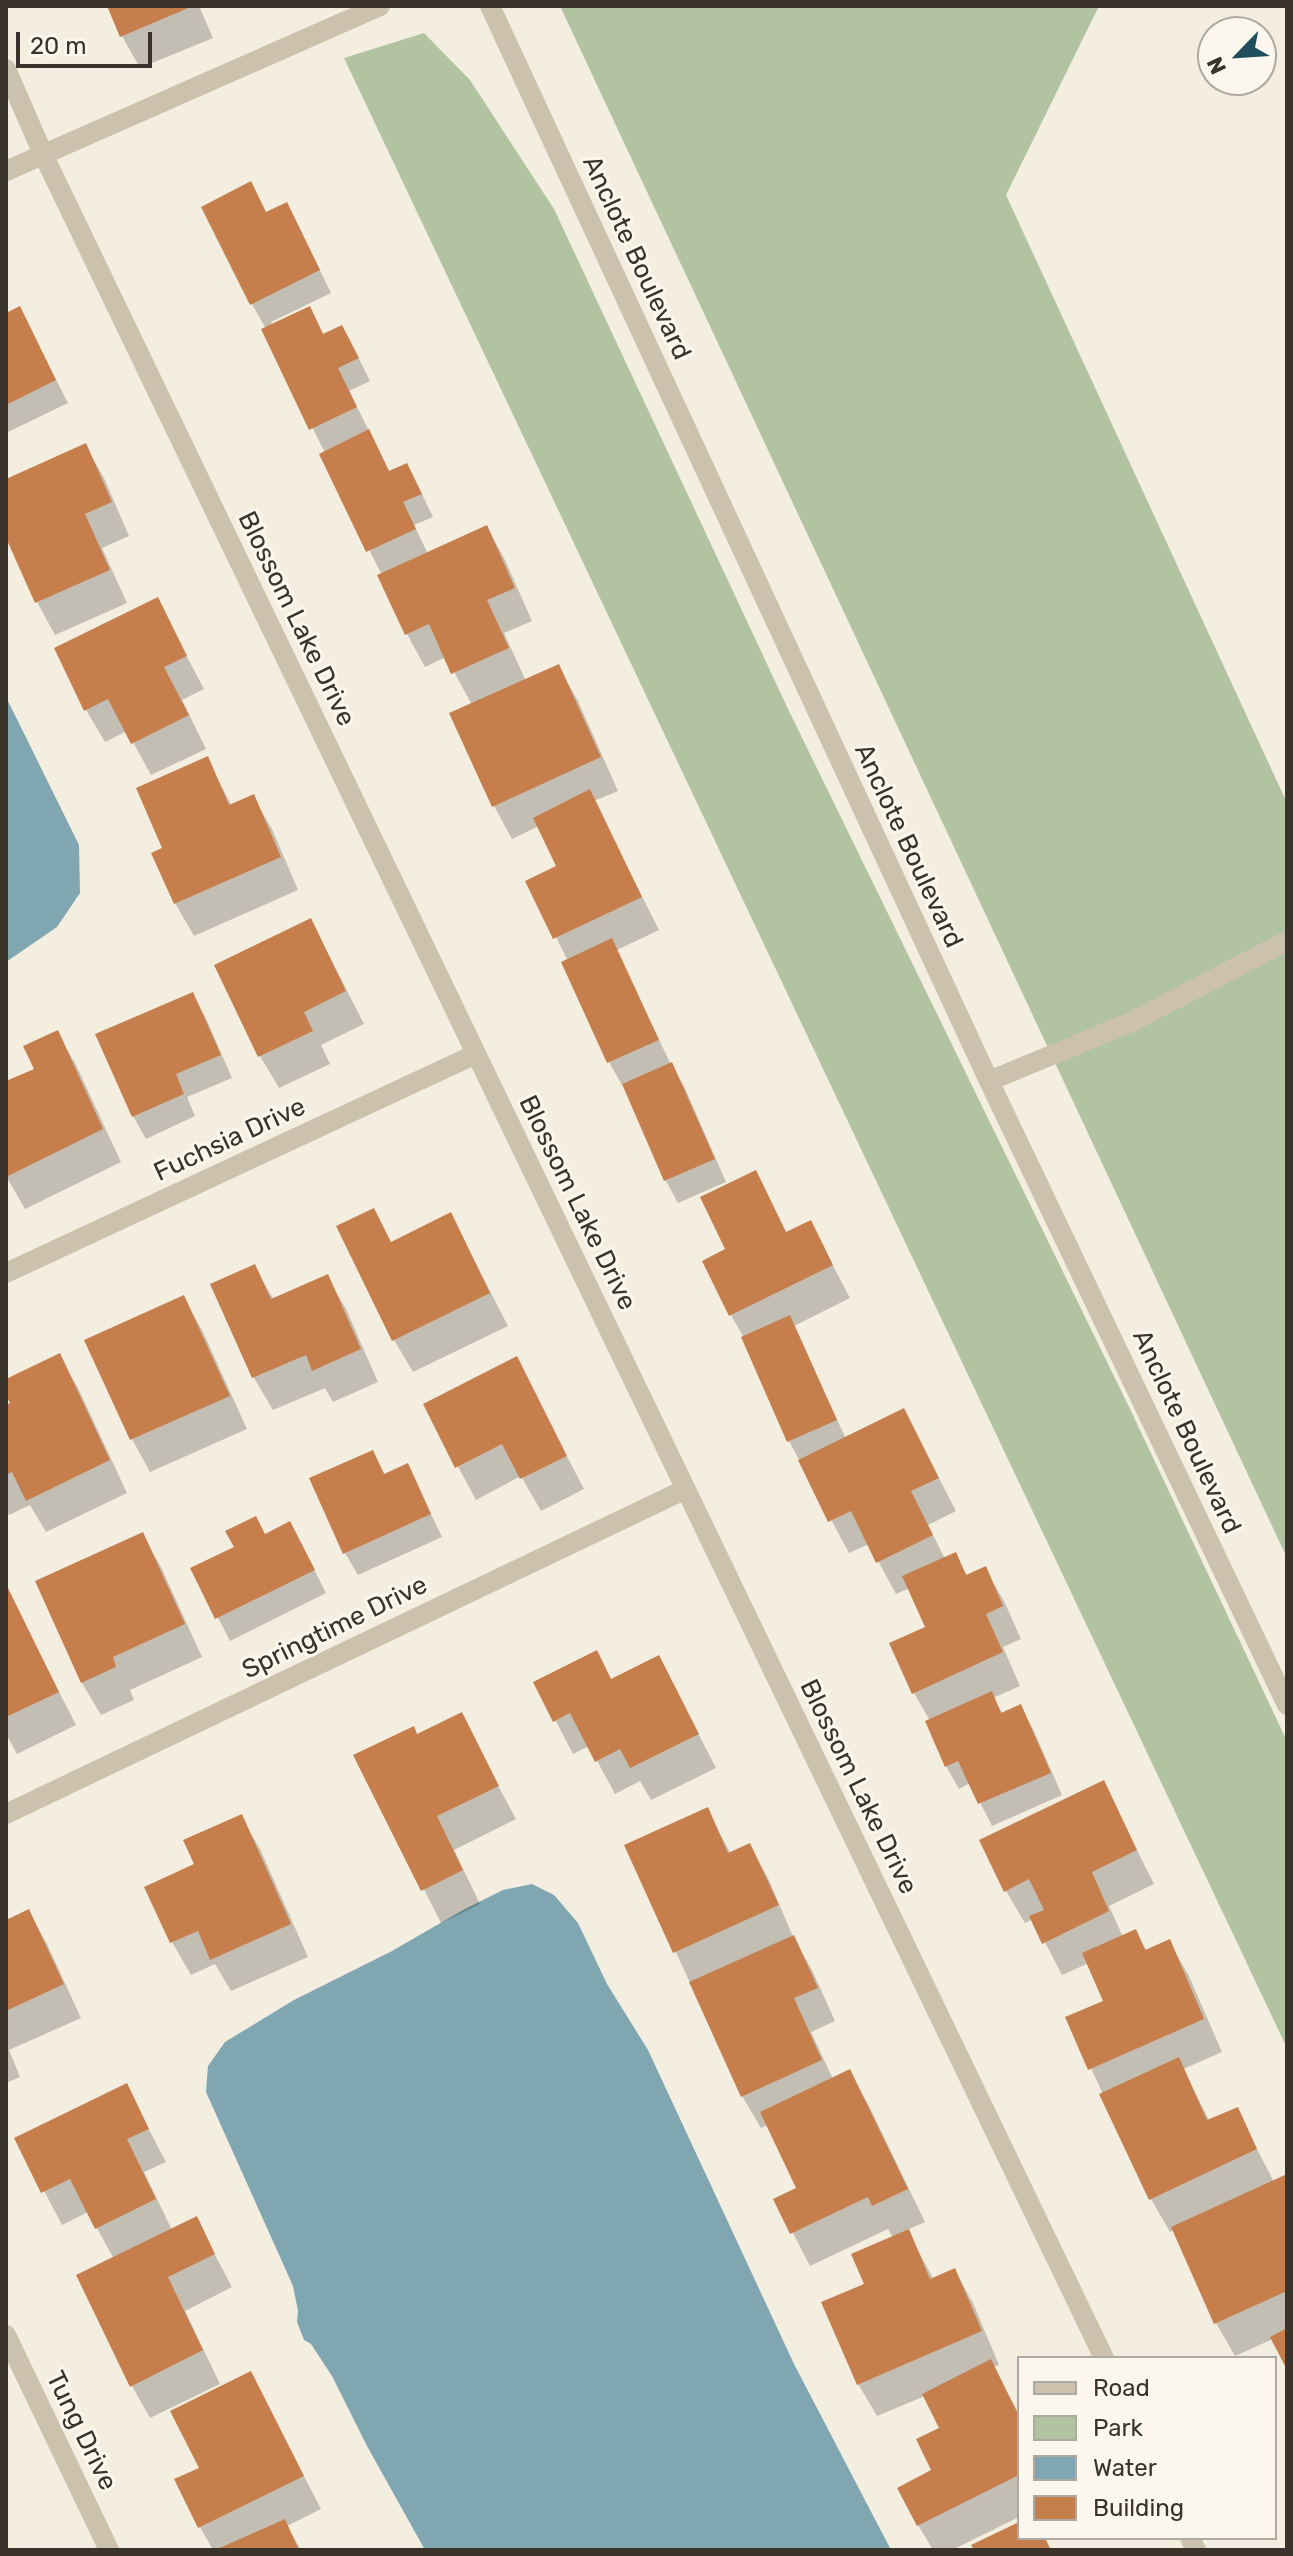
<!DOCTYPE html>
<style>
body{margin:0}
#map{position:relative;width:1293px;height:2556px;overflow:hidden;background:#f4eee1;font-family:Rubik,sans-serif}
canvas{display:block}
.frame{position:absolute;inset:0;border:8px solid #3a332b;pointer-events:none}
.legend{position:absolute;left:1017px;top:2356px;width:260px;height:184px;box-sizing:border-box;background:#fbf7ee;border:2px solid #aea9a0;margin:0;padding:10px 14px;list-style:none;font-size:24px;color:#3a332b}
.legend li{display:flex;align-items:center;gap:16px;height:40px}
.legend b{width:40px;border:2px solid #aea9a0}
.north{position:absolute;left:1197px;top:16px;width:80px;height:80px;box-sizing:border-box;background:#fbf7ee;border:2px solid #aea9a0;border-radius:50%;rotate:245deg;font-size:22px;font-weight:700;line-height:32px;text-align:center;color:#3a332b}
.north::after{content:'';display:block;margin:auto;width:28px;height:36px;background:#204e5d;clip-path:polygon(50% 0,100% 100%,50% 72%,0 100%)}
.scale{position:absolute;left:16px;top:32px;width:136px;height:36px;box-sizing:border-box;border:4px solid #3a332b;border-top:0;padding-left:10px;font-size:24px;line-height:28px;white-space:nowrap;color:#3a332b;-webkit-text-stroke:6px #fbf7ee;paint-order:stroke}
</style>
<div id="map">
<canvas width="1293" height="2556"></canvas>
<div class="frame"></div>
<ul class="legend">
<li><b style="height:10px;background:#ccc1ac"></b>Road</li>
<li><b style="height:22px;background:#b1c3a0"></b>Park</li>
<li><b style="height:22px;background:#7fa6b1"></b>Water</li>
<li><b style="height:22px;background:#c67f4c"></b>Building</li>
</ul>
<div class="north">N</div>
<div class="scale">20 m</div>
</div>
<script>
const ctx = document.querySelector('canvas').getContext('2d');
ctx.lineJoin = 'round';
function paint(path, color) { ctx.fillStyle = color; ctx.fill(path, 'evenodd'); }
function stroke(path, color, width, dash) { ctx.strokeStyle = color; ctx.lineWidth = width; ctx.lineCap = dash ? 'butt' : 'round'; ctx.setLineDash(dash || []); ctx.stroke(path); }
function label(font, color, halo, rows, align = 'center') {
  ctx.font = font + ' Rubik,sans-serif'; ctx.lineWidth = 6; ctx.setLineDash([]); ctx.textBaseline = 'middle'; ctx.strokeStyle = halo; ctx.fillStyle = color; for (const [text, x, y, turn = 0] of rows) {
    ctx.save(); ctx.translate(x, y); ctx.rotate((+turn || 0) * Math.PI / 180); ctx.textAlign = isNaN(turn) ? turn : align; if (halo) ctx.strokeText(text, 0, 0); ctx.fillText(text, 0, 0); ctx.restore();
  }
}
paint(new Path2D(`
 M 560,6 L 1099,6 L 1006,195 L 1287,803 L 1287,1558 Z
 M 424,33 L 470,80 L 554,209 L 789,711 L 1130,1409 L 1287,1741 L 1287,2048 L 344,58 Z`), '#b1c3a0');
paint(new Path2D(`
 M 6,697 L 79,845 L 80,893 L 57,927 L 6,962 Z
 M 532,1884 L 554,1895 L 578,1923 L 607,1984 L 648,2050 L 794,2364 L 891,2550 L 425,2550 L 367,2446 L 332,2376 L 311,2344 L 304,2340 L 297,2322 L 298,2311 L 293,2286 L 206,2092 L 208,2066 L 225,2042 L 294,2000 L 392,1951 L 463,1910 L 503,1890 Z`), '#7fa6b1');
paint(new Path2D(`
 M 109,6 L 199,6 L 213,38 L 140,68 L 122,36 Z
 M 267,214 L 299,227 L 331,293 L 271,322 L 273,326 L 309,309 L 324,335 L 354,349 L 370,381 L 349,391 L 390,473 L 419,488 L 433,517 L 414,525 L 428,554 L 487,527 L 505,560 L 532,621 L 504,633 L 526,681 L 558,666 L 577,699 L 618,791 L 594,801 L 659,930 L 617,950 L 671,1065 L 684,1086 L 726,1182 L 678,1203 L 666,1181 L 624,1084 L 622,1085 L 609,1062 L 563,963 L 568,961 L 528,882 L 559,867 L 539,826 L 512,839 L 494,806 L 472,705 L 446,657 L 425,667 L 407,634 L 382,575 L 321,455 L 325,453 L 264,330 L 266,329 L 252,304 Z
 M 20,309 L 68,403 L 8,432 L 6,428 L 6,315 Z
 M 85,445 L 104,478 L 129,536 L 102,548 L 127,603 L 55,635 L 37,602 L 6,533 L 6,481 Z
 M 157,600 L 204,689 L 182,700 L 206,749 L 151,775 L 127,731 L 105,742 L 86,710 Z
 M 207,759 L 232,806 L 253,797 L 272,829 L 298,890 L 194,936 L 175,903 L 164,849 Z
 M 311,920 L 364,1024 L 321,1045 L 330,1064 L 279,1088 L 260,1056 Z
 M 192,994 L 205,1016 L 232,1078 L 187,1097 L 195,1116 L 146,1139 L 133,1116 L 98,1035 Z
 M 57,1032 L 76,1065 L 121,1162 L 25,1209 L 6,1176 L 6,1084 L 36,1070 Z
 M 755,1173 L 787,1234 L 810,1222 L 850,1298 L 794,1326 L 846,1439 L 904,1411 L 956,1511 L 928,1525 L 945,1559 L 955,1554 L 968,1577 L 985,1569 L 1004,1601 L 1021,1639 L 1003,1647 L 1020,1686 L 993,1698 L 1003,1714 L 1020,1707 L 1033,1729 L 1062,1795 L 992,1826 L 970,1783 L 959,1789 L 946,1766 L 927,1722 L 930,1721 L 914,1693 L 928,1628 L 910,1588 L 896,1594 L 869,1544 L 849,1553 L 789,1441 L 744,1338 L 731,1315 L 728,1250 Z
 M 373,1210 L 392,1244 L 451,1215 L 508,1326 L 413,1372 L 394,1340 Z
 M 254,1266 L 274,1300 L 327,1276 L 346,1309 L 378,1382 L 333,1402 L 325,1388 L 273,1410 L 254,1378 L 213,1285 Z
 M 183,1297 L 202,1330 L 247,1429 L 150,1472 L 132,1439 Z
 M 59,1356 L 78,1388 L 127,1493 L 46,1532 L 30,1505 L 9,1515 L 6,1510 L 6,1407 L 12,1404 L 6,1391 L 6,1381 Z
 M 516,1359 L 584,1489 L 541,1511 L 521,1476 L 476,1500 L 425,1405 Z
 M 372,1453 L 386,1476 L 408,1466 L 442,1537 L 358,1575 L 345,1553 Z
 M 142,1534 L 161,1567 L 202,1657 L 130,1690 L 134,1700 L 101,1715 L 82,1683 L 37,1582 Z
 M 265,1536 L 302,1546 L 326,1593 L 230,1641 L 193,1569 Z
 M 6,1588 L 76,1725 L 17,1754 L 6,1734 Z
 M 596,1652 L 612,1681 L 659,1657 L 716,1768 L 651,1800 L 640,1781 L 615,1794 L 589,1746 L 573,1754 L 536,1683 Z
 M 417,1736 L 476,1745 L 516,1819 L 454,1850 L 480,1904 L 441,1923 L 356,1756 Z
 M 1103,1783 L 1154,1884 L 1109,1906 L 1123,1937 L 1136,1932 L 1147,1951 L 1169,1942 L 1188,1974 L 1222,2052 L 1183,2069 L 1210,2122 L 1237,2110 L 1274,2182 L 1287,2177 L 1287,2365 L 1273,2339 L 1235,2356 L 1216,2323 L 1174,2230 L 1170,2232 L 1151,2199 L 1068,2018 L 1106,2002 L 1089,1963 L 1062,1975 L 1033,1919 L 1025,1923 L 1006,1891 Z
 M 707,1810 L 731,1854 L 750,1846 L 768,1878 L 794,1939 L 812,1970 L 835,2021 L 811,2032 L 833,2079 L 849,2072 L 868,2104 L 925,2222 L 907,2230 L 934,2280 L 955,2271 L 973,2303 L 999,2365 L 993,2367 L 1019,2414 L 1019,2517 L 952,2550 L 933,2550 L 918,2525 L 934,2471 L 941,2429 L 925,2396 L 877,2416 L 858,2384 L 867,2285 L 893,2238 L 888,2229 L 810,2266 L 776,2200 L 799,2189 L 768,2125 L 761,2128 L 742,2096 L 627,1846 Z
 M 241,1817 L 260,1849 L 308,1957 L 231,1991 L 215,1964 L 191,1975 L 172,1942 L 196,1866 Z
 M 29,1912 L 47,1944 L 81,2018 L 9,2050 L 20,2077 L 6,2083 L 6,1922 Z
 M 126,2086 L 166,2162 L 144,2172 L 172,2230 L 196,2219 L 232,2287 L 185,2311 L 220,2384 L 150,2418 L 132,2386 L 114,2259 L 88,2212 L 62,2225 L 17,2139 Z
 M 251,2374 L 321,2509 L 287,2526 L 301,2550 L 213,2550 L 200,2527 L 201,2469 Z`), '#0003');
paint(new Path2D(`
 M 107,6 L 193,6 L 120,37 Z
 M 251,181 L 266,212 L 287,202 L 320,270 L 250,305 L 201,207 Z
 M 20,306 L 56,380 L 6,405 L 6,313 Z
 M 310,306 L 323,334 L 342,325 L 359,358 L 338,368 L 357,407 L 309,430 L 261,329 Z
 M 369,429 L 389,471 L 407,463 L 422,494 L 403,502 L 416,529 L 366,552 L 319,454 Z
 M 86,443 L 112,502 L 85,514 L 110,570 L 35,603 L 6,538 L 6,479 Z
 M 487,525 L 515,588 L 487,600 L 509,648 L 451,674 L 429,624 L 405,635 L 377,575 Z
 M 158,597 L 187,656 L 164,667 L 189,715 L 131,744 L 108,699 L 84,711 L 54,648 Z
 M 559,664 L 601,757 L 492,807 L 449,713 Z
 M 208,756 L 229,805 L 254,794 L 281,857 L 174,904 L 151,853 L 162,848 L 136,788 Z
 M 590,789 L 642,897 L 553,939 L 525,881 L 556,866 L 533,818 Z
 M 311,918 L 346,991 L 304,1012 L 313,1031 L 258,1057 L 214,965 Z
 M 612,938 L 659,1040 L 607,1063 L 561,962 Z
 M 193,992 L 221,1055 L 176,1074 L 184,1094 L 132,1117 L 95,1034 Z
 M 58,1030 L 103,1129 L 6,1177 L 6,1081 L 34,1069 L 23,1046 Z
 M 672,1062 L 715,1159 L 664,1181 L 622,1084 Z
 M 756,1170 L 786,1232 L 811,1220 L 833,1265 L 729,1316 L 702,1261 L 725,1249 L 700,1197 Z
 M 374,1208 L 391,1242 L 451,1212 L 490,1293 L 392,1341 L 336,1226 Z
 M 255,1264 L 271,1299 L 328,1274 L 361,1349 L 312,1371 L 306,1355 L 252,1378 L 210,1284 Z
 M 184,1295 L 230,1396 L 130,1440 L 84,1340 Z
 M 790,1315 L 837,1420 L 787,1442 L 741,1337 Z
 M 60,1353 L 110,1460 L 26,1501 L 12,1472 L 6,1475 L 6,1405 L 10,1403 L 6,1396 L 6,1379 Z
 M 517,1356 L 567,1456 L 520,1479 L 502,1444 L 455,1468 L 423,1404 Z
 M 904,1408 L 939,1478 L 911,1491 L 933,1535 L 876,1563 L 851,1511 L 828,1522 L 798,1460 Z
 M 373,1450 L 384,1474 L 408,1463 L 431,1514 L 343,1554 L 309,1478 Z
 M 256,1516 L 265,1534 L 290,1521 L 315,1570 L 215,1619 L 190,1568 L 234,1547 L 225,1531 Z
 M 143,1532 L 185,1624 L 113,1657 L 116,1667 L 81,1683 L 35,1581 Z
 M 956,1552 L 966,1575 L 986,1566 L 1003,1606 L 986,1614 L 1003,1652 L 912,1694 L 889,1643 L 925,1627 L 902,1576 Z
 M 6,1584 L 59,1692 L 6,1717 Z
 M 597,1650 L 611,1679 L 659,1655 L 699,1734 L 630,1768 L 620,1749 L 595,1762 L 570,1713 L 553,1722 L 533,1682 Z
 M 992,1691 L 1001,1713 L 1021,1704 L 1051,1773 L 978,1804 L 958,1761 L 945,1767 L 925,1721 Z
 M 462,1712 L 499,1786 L 437,1816 L 463,1870 L 421,1891 L 353,1755 L 414,1726 L 417,1734 Z
 M 1104,1780 L 1137,1850 L 1092,1872 L 1109,1911 L 1042,1944 L 1029,1916 L 1044,1910 L 1029,1879 L 1004,1892 L 979,1840 Z
 M 708,1807 L 728,1853 L 750,1843 L 779,1905 L 673,1953 L 624,1845 Z
 M 242,1814 L 291,1924 L 210,1960 L 198,1931 L 170,1943 L 144,1887 L 194,1864 L 183,1840 Z
 M 29,1909 L 64,1984 L 6,2011 L 6,1920 Z
 M 1136,1929 L 1145,1950 L 1170,1939 L 1204,2019 L 1088,2070 L 1065,2017 L 1103,2001 L 1082,1953 Z
 M 794,1935 L 818,1988 L 794,1998 L 822,2060 L 741,2097 L 689,1982 Z
 M 1179,2057 L 1207,2120 L 1238,2107 L 1257,2149 L 1149,2200 L 1099,2094 Z
 M 850,2069 L 908,2189 L 872,2206 L 868,2197 L 790,2234 L 773,2199 L 796,2188 L 760,2112 Z
 M 127,2083 L 149,2129 L 127,2139 L 156,2199 L 95,2229 L 70,2179 L 41,2193 L 14,2138 Z
 M 1287,2174 L 1287,2291 L 1214,2324 L 1171,2227 Z
 M 197,2216 L 215,2254 L 168,2277 L 203,2350 L 130,2387 L 76,2275 Z
 M 909,2229 L 930,2279 L 955,2268 L 982,2331 L 857,2385 L 821,2302 L 864,2284 L 851,2254 Z
 M 1287,2328 L 1287,2370 L 1270,2337 Z
 M 991,2359 L 1019,2416 L 1019,2475 L 917,2526 L 897,2488 L 931,2470 L 916,2439 L 939,2428 L 922,2394 Z
 M 251,2371 L 304,2476 L 198,2528 L 174,2479 L 199,2468 L 170,2411 Z
 M 285,2519 L 299,2550 L 215,2550 Z
 M 1019,2522 L 1019,2538 L 1045,2538 L 1051,2550 L 974,2550 L 971,2545 Z`), '#c67f4c');
stroke(new Path2D(`
 M 490,6 L 989,1081 L 1287,1705
 M 6,69 L 43,154 L 1104,2358
 M 6,171 L 380,6
 M 989,1081 L 1129,1023 L 1287,941
 M 6,1273 L 476,1054
 M 6,1814 L 686,1489
 M 6,2335 L 109,2550
 M 1190,2538 L 1196,2550`), '#ccc1ac', 20);
label('26px', '#3a332b', '#fbf7ee', [
 ["Anclote Boulevard",636,258,65],
 ["Blossom Lake Drive",296,619,64],
 ["Anclote Boulevard",908,846,65],
 ["Fuchsia Drive",230,1140,-25],
 ["Blossom Lake Drive",577,1203,64],
 ["Anclote Boulevard",1186,1432,65],
 ["Springtime Drive",335,1628,-26],
 ["Blossom Lake Drive",858,1787,64],
 ["Tung Drive",81,2431,64]
]);
</script>
